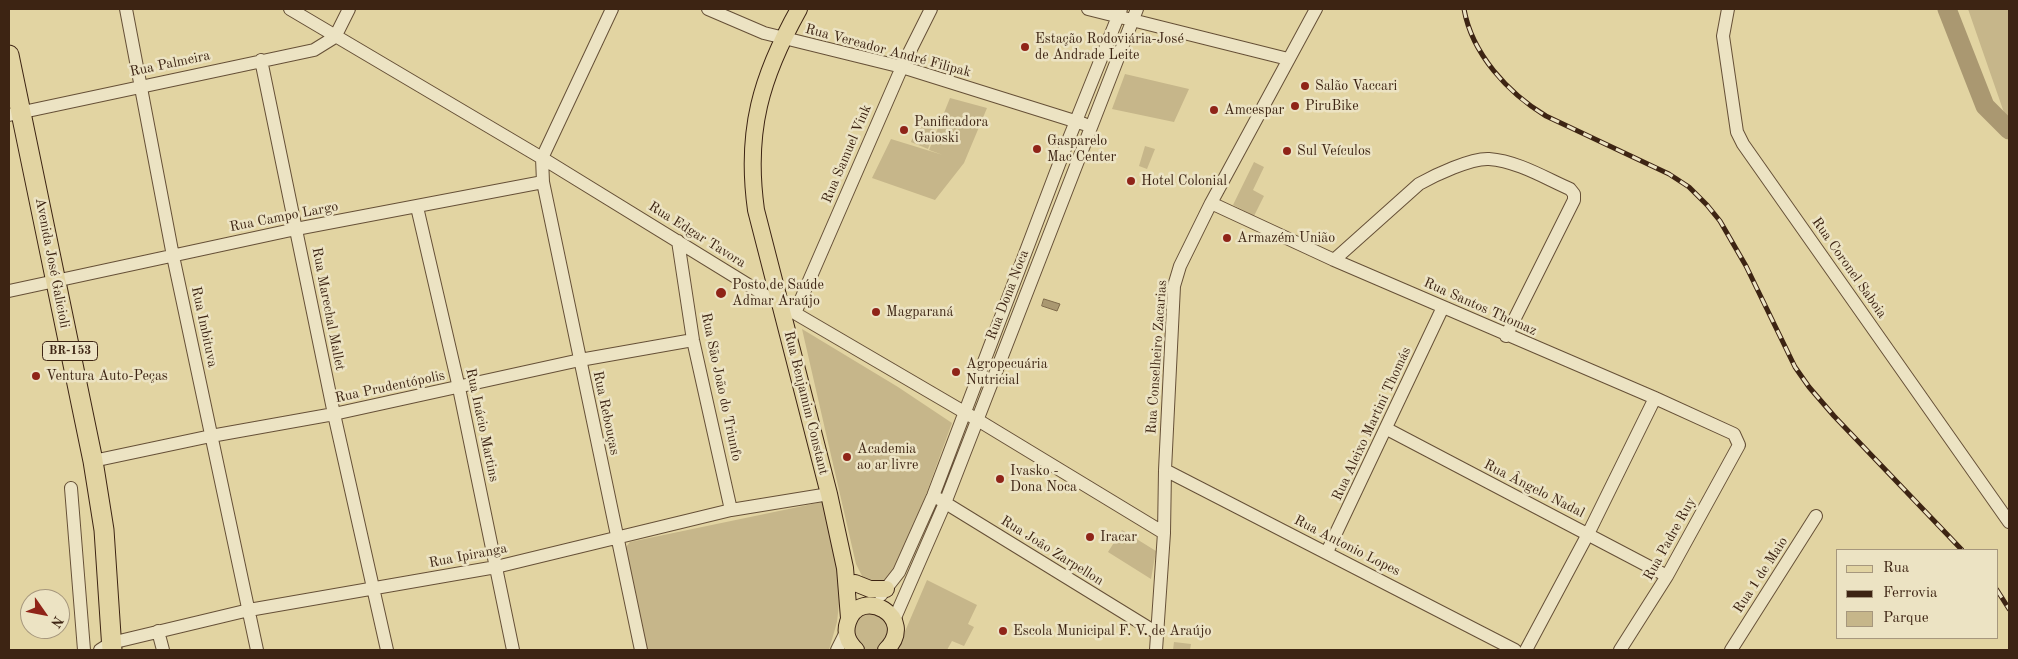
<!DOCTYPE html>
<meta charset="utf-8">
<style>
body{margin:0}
#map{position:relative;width:2018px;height:659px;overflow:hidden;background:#e2d4a2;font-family:"Old Standard TT",serif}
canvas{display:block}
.frame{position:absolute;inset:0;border:10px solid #3d2413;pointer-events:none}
.legend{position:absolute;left:1836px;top:549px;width:162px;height:90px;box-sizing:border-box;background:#ece3c3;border:1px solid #a6977d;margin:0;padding:6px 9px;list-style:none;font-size:15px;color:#3d2413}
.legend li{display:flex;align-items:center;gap:10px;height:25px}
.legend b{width:25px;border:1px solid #a6977d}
.north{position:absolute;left:20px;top:589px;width:50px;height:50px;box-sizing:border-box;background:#ece3c3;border:1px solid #a6977d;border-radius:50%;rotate:123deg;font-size:14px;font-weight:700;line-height:20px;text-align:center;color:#3d2413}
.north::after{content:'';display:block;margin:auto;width:18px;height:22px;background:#8f2418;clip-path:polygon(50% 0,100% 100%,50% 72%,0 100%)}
</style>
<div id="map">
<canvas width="2018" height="659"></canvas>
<div class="frame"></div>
<ul class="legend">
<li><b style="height:6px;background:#e2d4a2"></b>Rua</li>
<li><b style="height:6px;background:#3d2413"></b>Ferrovia</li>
<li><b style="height:14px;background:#c6b68a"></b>Parque</li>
</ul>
<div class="north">N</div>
</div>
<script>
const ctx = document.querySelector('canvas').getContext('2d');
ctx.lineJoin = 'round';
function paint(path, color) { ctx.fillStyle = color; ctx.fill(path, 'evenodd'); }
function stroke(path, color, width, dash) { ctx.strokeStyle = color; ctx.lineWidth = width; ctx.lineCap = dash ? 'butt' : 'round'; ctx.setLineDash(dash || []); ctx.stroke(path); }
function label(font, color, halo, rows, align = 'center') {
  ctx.font = font + ' "Old Standard TT",serif'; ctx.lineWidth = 5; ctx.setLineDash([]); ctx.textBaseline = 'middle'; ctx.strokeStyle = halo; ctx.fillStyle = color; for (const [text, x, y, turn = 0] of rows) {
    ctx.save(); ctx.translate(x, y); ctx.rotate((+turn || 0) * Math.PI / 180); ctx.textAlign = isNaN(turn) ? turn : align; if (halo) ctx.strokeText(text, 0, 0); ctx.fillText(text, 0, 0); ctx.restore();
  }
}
paint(new Path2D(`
 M 1968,9 L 2009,9 L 2009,127 Z
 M 1125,74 L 1189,89 L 1174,122 L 1112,109 Z
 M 950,98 L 987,108 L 964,163 L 935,200 L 872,178 L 891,139 L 943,155 L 929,150 Z
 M 918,123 L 935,130 L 928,149 L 911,142 Z
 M 1145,146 L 1155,149 L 1147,169 L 1139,166 Z
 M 1254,162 L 1264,167 L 1253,190 L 1264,196 L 1254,216 L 1233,205 Z
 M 802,329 L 898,387 L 952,423 L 902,560 L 896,574 L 880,585 L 864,580 L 856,564 Z
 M 827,501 L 841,586 L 837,622 L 829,650 L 647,650 L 626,547 L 630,542 Z
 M 1122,530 L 1156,551 L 1151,579 L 1108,552 Z
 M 927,580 L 977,605 L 968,624 L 974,627 L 964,646 L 952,641 L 947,650 L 897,650 Z
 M 865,614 C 878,612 885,618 890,630 L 880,650 L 861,650 L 851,630 L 860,617 Z
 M 1174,642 L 1191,644 L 1190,650 L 1173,650 Z`), '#c6b68a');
const water = new Path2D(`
 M 1044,299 L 1060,304 L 1057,311 L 1042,306 Z`);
paint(water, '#aa9871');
stroke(water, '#7e6a4b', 1);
stroke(new Path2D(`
 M 1947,9 L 1985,106 L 2009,130`), '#aa9871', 19);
const minor = new Path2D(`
 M 126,9 L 173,256 L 257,650
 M 290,9 L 542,158 L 781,305 L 976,419 L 1164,533
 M 708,9 L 764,33 L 902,67 L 1084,124
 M 1088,9 L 1288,59
 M 1728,9 L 1723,36 L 1737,132 L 1743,144 L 2009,522
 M 261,60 L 334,414 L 387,650
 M 9,115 L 314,50 L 335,37 L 349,9
 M 543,182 L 641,650
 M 1211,203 L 1334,260 L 1655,398 L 1734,434 L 1739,445 L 1667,576 L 1620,650
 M 417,207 L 459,388 L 513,650
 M 678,241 L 693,340 L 731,510
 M 1334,260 L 1419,184 C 1435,175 1471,158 1489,159 C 1517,161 1545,178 1570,189 L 1574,194 L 1574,200 L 1506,336
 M 9,291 L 296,229 L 543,182 L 542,158 L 612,9
 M 795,313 L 902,67 L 931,9
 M 1387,429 L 1667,576
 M 93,461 L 211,436 L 334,414 L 580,360 L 693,340
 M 1165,470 L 1515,650
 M 71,488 L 84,650
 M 939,499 L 1157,633
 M 1327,552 L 1443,307
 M 881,595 L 899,572 L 933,496 L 1064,151 L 1121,9
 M 894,620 L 945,503 L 1137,9
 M 158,631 L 163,650
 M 100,650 L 111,643 L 249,610 L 496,567 L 731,510 L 829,494
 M 837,650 L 846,632
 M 1156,650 L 1164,533 L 1165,470 L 1174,286 L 1180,266 L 1211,203 L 1316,9
 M 1526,650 L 1588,534 L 1655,398
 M 1731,650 L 1816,516`);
const major = new Path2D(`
 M 799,9 C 761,77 745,131 756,210 L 829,494 L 845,568 L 849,618
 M 855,583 L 870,589 L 886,589
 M 856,650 C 848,642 844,634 848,622 C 860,585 919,617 886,650`);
const highway = new Path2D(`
 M 9,55 L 93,461 L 104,530 L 112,650`);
stroke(minor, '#665037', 14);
stroke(major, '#3d2413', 18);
stroke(highway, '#3d2413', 21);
stroke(minor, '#ece3c3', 12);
stroke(major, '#e2d4a2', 16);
stroke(highway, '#e2d4a2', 19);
const rail = new Path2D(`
 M 1464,9 C 1472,54 1508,93 1546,116 L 1669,174 L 1689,187 L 1707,205 L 1720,221 L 1746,266 L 1795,367 L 1809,387 L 1834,416 L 1962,550
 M 1997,590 L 2009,609`);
stroke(rail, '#3d2413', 5);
stroke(rail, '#ece3c3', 3, [9]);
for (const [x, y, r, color] of [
 [1025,47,5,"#8f2418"],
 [1305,86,5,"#8f2418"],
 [1295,106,5,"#8f2418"],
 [1214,110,5,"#8f2418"],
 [904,130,5,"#8f2418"],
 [1037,149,5,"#8f2418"],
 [1287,151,5,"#8f2418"],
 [1131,181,5,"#8f2418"],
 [1227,238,5,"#8f2418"],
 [721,293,6,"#8f2418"],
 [876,312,5,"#8f2418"],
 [956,372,5,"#8f2418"],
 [36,376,5,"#8f2418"],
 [847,457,5,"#8f2418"],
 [1000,479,5,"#8f2418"],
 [1090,537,5,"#8f2418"],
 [1003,631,5,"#8f2418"]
]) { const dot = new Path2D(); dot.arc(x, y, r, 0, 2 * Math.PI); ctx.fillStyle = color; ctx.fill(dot); stroke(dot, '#ece3c3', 2); }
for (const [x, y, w] of [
 [70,351,55]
]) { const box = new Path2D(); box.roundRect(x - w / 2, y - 9.5, w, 19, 4); ctx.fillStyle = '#ece3c3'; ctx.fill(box); stroke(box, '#3d2413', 1); }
label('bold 12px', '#3d2413', null, [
 ["BR-153",70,351]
]);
label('14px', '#3d2413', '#ece3c3', [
 ["Estação Rodoviária-José",1035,39],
 ["de Andrade Leite",1035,55],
 ["Salão Vaccari",1315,86],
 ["PiruBike",1305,106],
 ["Amcespar",1224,110],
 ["Panificadora",914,122],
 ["Gaioski",914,138],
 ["Gasparelo",1047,141],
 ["Mac Center",1047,157],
 ["Sul Veículos",1297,151],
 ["Hotel Colonial",1141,181],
 ["Armazém União",1237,238],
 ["Posto de Saúde",732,285],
 ["Admar Araújo",732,301],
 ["Magparaná",886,312],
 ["Agropecuária",966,364],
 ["Nutricial",966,380],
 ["Ventura Auto-Peças",46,376],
 ["Academia",857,449],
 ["ao ar livre",857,465],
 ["Ivasko -",1010,471],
 ["Dona Noca",1010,487],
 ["Iracar",1100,537],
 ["Escola Municipal F. V. de Araújo",1013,631]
], 'left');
label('14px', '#3d2413', '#ece3c3', [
 ["Rua Vereador André Filipak",888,51,15],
 ["Rua Palmeira",170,64,-12],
 ["Rua Samuel Vink",847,154,-67],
 ["Rua Campo Largo",284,217,-11],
 ["Rua Edgar Tavora",697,235,32],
 ["Avenida José Galicioli",52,263,79],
 ["Rua Coronel Saboia",1849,268,55],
 ["Rua Dona Noca",1008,295,-69],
 ["Rua Santos Thomaz",1480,307,24],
 ["Rua Marechal Mallet",328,309,79],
 ["Rua Imbituva",204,327,78],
 ["Rua Conselheiro Zacarias",1157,357,-86],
 ["Rua Prudentópolis",390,387,-12],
 ["Rua São João do Triunfo",721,387,78],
 ["Rua Benjamim Constant",806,403,76],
 ["Rua Rebouças",606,413,78],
 ["Rua Aleixo Martini Thomás",1372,424,-65],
 ["Rua Inácio Martins",482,425,78],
 ["Rua Ângelo Nadal",1534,489,27],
 ["Rua Padre Ruy",1670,539,-61],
 ["Rua Antonio Lopes",1347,546,27],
 ["Rua João Zarpellon",1052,551,32],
 ["Rua Ipiranga",468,556,-11],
 ["Rua 1 de Maio",1761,575,-57]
]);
</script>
